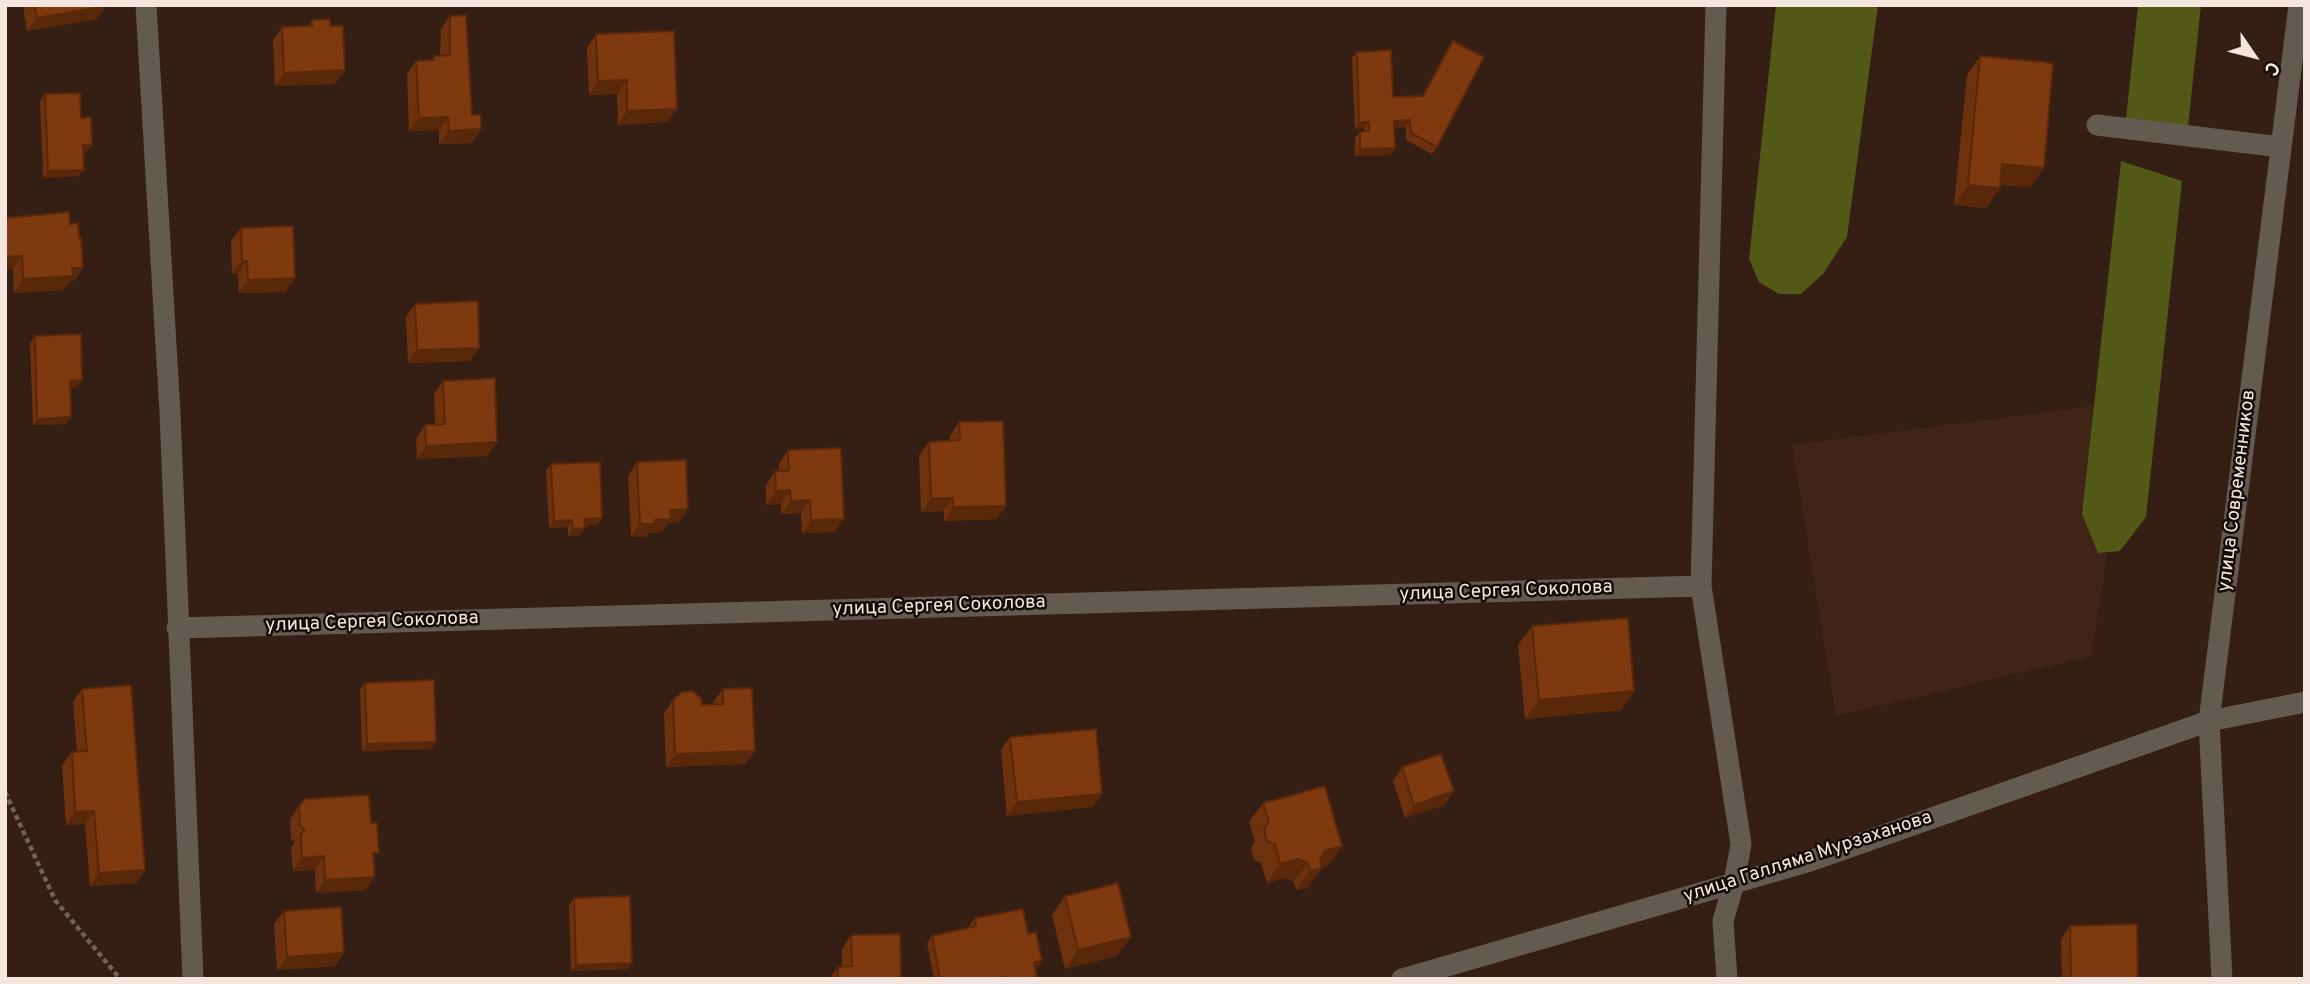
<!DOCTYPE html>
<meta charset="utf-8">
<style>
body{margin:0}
#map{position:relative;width:2310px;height:984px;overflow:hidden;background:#351f15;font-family:Overpass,sans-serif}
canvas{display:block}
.frame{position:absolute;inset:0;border:7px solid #f5e5df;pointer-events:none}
.north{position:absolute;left:2219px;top:21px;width:70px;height:70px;-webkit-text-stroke:5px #150b07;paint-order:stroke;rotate:125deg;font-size:19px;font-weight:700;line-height:28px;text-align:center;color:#f5e5df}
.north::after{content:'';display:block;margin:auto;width:24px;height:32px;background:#f5e5df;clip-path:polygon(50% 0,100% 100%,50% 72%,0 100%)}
</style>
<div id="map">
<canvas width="2310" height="984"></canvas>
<div class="frame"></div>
<div class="north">С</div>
</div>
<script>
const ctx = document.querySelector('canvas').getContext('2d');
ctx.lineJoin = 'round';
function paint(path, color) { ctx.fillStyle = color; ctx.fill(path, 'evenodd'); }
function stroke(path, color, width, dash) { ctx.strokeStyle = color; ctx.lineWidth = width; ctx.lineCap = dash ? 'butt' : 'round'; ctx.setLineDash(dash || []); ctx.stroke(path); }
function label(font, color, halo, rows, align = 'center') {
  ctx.font = font + ' Overpass,sans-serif'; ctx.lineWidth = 5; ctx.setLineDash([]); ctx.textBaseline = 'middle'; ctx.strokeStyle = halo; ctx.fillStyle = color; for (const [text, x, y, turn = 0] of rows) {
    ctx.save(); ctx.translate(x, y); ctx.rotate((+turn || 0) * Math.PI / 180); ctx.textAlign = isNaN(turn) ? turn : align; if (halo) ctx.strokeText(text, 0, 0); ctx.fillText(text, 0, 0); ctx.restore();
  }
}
paint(new Path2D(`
 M 2132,401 L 2091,656 L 1836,716 L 1792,445 Z`), '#402417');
paint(new Path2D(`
 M 1776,5 L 1878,5 L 1847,237 L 1823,274 L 1801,294 L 1779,294 L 1759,282 L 1749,259 Z
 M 2138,5 L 2201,5 L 2186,145 L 2125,128 Z
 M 2121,161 L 2182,181 L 2146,517 L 2120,551 L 2098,553 L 2082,514 Z`), '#525816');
stroke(new Path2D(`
 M 5,792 L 55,900 L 120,979`), '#746058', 4.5, [5, 3.5]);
stroke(new Path2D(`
 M 146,5 L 170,413 L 193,979
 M 1716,5 L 1701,586 L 1741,844 L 1734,883 L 1723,921 L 1727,979
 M 2097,125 L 2281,147
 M 177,628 L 1701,586
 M 1402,979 L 1807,862 L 2209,721 L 2305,702
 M 2222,979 L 2209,721 L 2299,5`), '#635b52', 21);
paint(new Path2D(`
 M 23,5 L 106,5 L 106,6 L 97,19 L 27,31 Z
 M 450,16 L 472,115 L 481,129 L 472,143 L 439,144 L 439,130 L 409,131 L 407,74 L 416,61 L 431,60 L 434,56 L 440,55 L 441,29 Z
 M 312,20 L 330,26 L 345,70 L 335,84 L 275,86 L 273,40 L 282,27 L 308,26 Z
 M 596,34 L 668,122 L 618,125 L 617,94 L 589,95 L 587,48 Z
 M 1453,41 L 1437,147 L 1432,154 L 1406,140 L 1406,127 L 1394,127 L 1395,148 L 1390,155 L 1355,156 L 1355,138 L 1360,132 L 1364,131 L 1364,128 L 1355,129 L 1352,58 L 1357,52 L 1393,97 L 1422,96 L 1448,48 Z
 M 1980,56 L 2044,168 L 2030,187 L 2000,185 L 2000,188 L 1986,208 L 1954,205 L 1967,75 Z
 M 45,94 L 81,118 L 87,151 L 83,152 L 79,176 L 43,178 L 40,101 Z
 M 5,218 L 70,224 L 79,238 L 83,268 L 74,281 L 70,281 L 64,290 L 14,293 L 13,269 Z
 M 241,228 L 295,278 L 285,292 L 239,293 L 238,274 L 232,274 L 231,241 Z
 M 415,304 L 479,348 L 470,361 L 408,363 L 406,317 Z
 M 35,336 L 82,380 L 77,387 L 70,388 L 66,424 L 33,425 L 30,343 Z
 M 443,381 L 488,456 L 417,459 L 416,439 L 425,425 L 435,425 L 434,394 Z
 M 959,422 L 997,519 L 944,521 L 944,511 L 921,512 L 919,455 L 929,442 L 950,441 L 950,436 Z
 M 788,450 L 835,532 L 802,533 L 801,513 L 781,514 L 781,504 L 766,505 L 766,485 L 775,471 L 779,471 L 779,464 Z
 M 637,462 L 688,509 L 679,522 L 668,523 L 661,532 L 648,533 L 646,537 L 631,537 L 628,476 Z
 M 551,464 L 602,518 L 597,525 L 584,526 L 580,535 L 568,536 L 568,527 L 549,528 L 546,471 Z
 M 1532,626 L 1634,691 L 1621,710 L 1525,719 L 1518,645 Z
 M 365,683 L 436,742 L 431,749 L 362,751 L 360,689 Z
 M 82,689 L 145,870 L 136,883 L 90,886 L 85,824 L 66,825 L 62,765 L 72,752 L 77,751 L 73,702 Z
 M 723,689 L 755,751 L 745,764 L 666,767 L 664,713 L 673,700 L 702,705 L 714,704 L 713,702 Z
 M 1010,737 L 1102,794 L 1093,807 L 1007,816 L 1001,750 Z
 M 1402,767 L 1454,791 L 1444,805 L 1405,818 L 1393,781 Z
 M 1263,803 L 1329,865 L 1321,867 L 1308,888 L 1296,890 L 1294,882 L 1284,878 L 1267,883 L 1261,863 L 1254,860 L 1251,848 L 1255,842 L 1249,822 Z
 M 299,806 L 374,860 L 366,890 L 316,893 L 315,870 L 293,871 L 291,848 L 295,842 L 291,839 L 290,819 Z
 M 1065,896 L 1117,956 L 1065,969 L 1052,915 Z
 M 574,898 L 632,963 L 627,969 L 571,971 L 569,905 Z
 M 284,911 L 335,966 L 277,970 L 274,924 Z
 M 975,918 L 1028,934 L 1042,961 L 1037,968 L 1035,968 L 1037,979 L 934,979 L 927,943 L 932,936 L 970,927 L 970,925 Z
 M 2070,926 L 2138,979 L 2062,979 L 2061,939 Z
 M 851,935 L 901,979 L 829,979 L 838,967 L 842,967 L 842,949 Z`), '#6d310d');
paint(new Path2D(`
 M 106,6 L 97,19 L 27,31 L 37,18 Z
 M 345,70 L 335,84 L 275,86 L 284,73 Z
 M 627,80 L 617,94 L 589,95 L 598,81 Z
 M 677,109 L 668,122 L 618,125 L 627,111 Z
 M 448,117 L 439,130 L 409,131 L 419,118 Z
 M 1410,120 L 1406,127 L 1389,128 L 1394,121 Z
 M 1359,122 L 1369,122 L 1364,128 L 1355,129 Z
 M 481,129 L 472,143 L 439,144 L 449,131 Z
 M 83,145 L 92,145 L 87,151 L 78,152 Z
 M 1395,148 L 1390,155 L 1355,156 L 1360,149 Z
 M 2002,164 L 2044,168 L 2030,187 L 1988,184 Z
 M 84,170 L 79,176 L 43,178 L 48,171 Z
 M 1968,185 L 2000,188 L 1986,208 L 1954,205 Z
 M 22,256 L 13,269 L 5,269 L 5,257 Z
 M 242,261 L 247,261 L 238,274 L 232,274 Z
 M 72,268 L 83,268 L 74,281 L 70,281 L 64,290 L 14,293 L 23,279 Z
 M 295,278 L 285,292 L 239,293 L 248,280 Z
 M 479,348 L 470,361 L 408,363 L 417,350 Z
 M 82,380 L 77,387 L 65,388 L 70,381 Z
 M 71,417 L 66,424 L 33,425 L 37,419 Z
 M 497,442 L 488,456 L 417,459 L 426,446 Z
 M 790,490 L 781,504 L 766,505 L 776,491 Z
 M 931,498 L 953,498 L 944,511 L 921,512 Z
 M 810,500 L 801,513 L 781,514 L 791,501 Z
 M 1006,506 L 997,519 L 944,521 L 953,507 Z
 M 688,509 L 679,522 L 668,523 L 661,532 L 648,533 L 646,537 L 631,537 L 640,524 L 655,520 L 670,510 Z
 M 602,518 L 597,525 L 579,526 L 584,519 Z
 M 844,519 L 835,532 L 802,533 L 811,520 Z
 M 572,520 L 568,527 L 549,528 L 554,521 Z
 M 585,528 L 580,535 L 568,536 L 573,529 Z
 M 1634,691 L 1621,710 L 1525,719 L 1539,700 Z
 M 436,742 L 431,749 L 362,751 L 367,744 Z
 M 755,751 L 745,764 L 666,767 L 675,754 Z
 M 1454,791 L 1444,805 L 1405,818 L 1414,805 Z
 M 1102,794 L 1093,807 L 1007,816 L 1017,802 Z
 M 94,811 L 85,824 L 66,825 L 75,812 Z
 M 1342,846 L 1329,865 L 1311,870 L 1325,851 Z
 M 324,856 L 315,870 L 293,871 L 302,858 Z
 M 1298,859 L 1308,863 L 1294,882 L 1284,878 L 1267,883 L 1280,864 Z
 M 1322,868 L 1308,888 L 1296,890 L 1310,871 Z
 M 145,870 L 136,883 L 90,886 L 99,873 Z
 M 375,877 L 366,890 L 316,893 L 325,880 Z
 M 1131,937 L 1117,956 L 1065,969 L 1078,950 Z
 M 344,953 L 335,966 L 277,970 L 287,957 Z
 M 1042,961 L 1037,968 L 1029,969 L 1034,962 Z
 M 632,963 L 627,969 L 571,971 L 576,965 Z`), '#59280a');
const building = new Path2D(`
 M 34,5 L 106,5 L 106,6 L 37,18 Z
 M 466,15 L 472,115 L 481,115 L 481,129 L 449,131 L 448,117 L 419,118 L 416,61 L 434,60 L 434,56 L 450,55 L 450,16 Z
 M 330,19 L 330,26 L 343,26 L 345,70 L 284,73 L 282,27 L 312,26 L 312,20 Z
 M 674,31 L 677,109 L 627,111 L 627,80 L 598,81 L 596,34 Z
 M 1453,41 L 1484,57 L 1437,147 L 1411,133 L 1410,120 L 1394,121 L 1395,148 L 1360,149 L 1360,132 L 1369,131 L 1369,122 L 1359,122 L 1357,52 L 1391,50 L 1393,97 L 1423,96 Z
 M 1980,56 L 2053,63 L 2044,168 L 2002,164 L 2000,188 L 1968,185 Z
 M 80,93 L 81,118 L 91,117 L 92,145 L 83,145 L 84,170 L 48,171 L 45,94 Z
 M 69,212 L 70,224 L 78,223 L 79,238 L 81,237 L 83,268 L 72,268 L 73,276 L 23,279 L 22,256 L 5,257 L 5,218 Z
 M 293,226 L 295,278 L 248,280 L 247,261 L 242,261 L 241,228 Z
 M 478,301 L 479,348 L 417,350 L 415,304 Z
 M 81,334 L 82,380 L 70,381 L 71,417 L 37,419 L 35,336 Z
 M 495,378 L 497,442 L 426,446 L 425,425 L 445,424 L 443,381 Z
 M 1003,421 L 1006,506 L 953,507 L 953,498 L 931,498 L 929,442 L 960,440 L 959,422 Z
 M 841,448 L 844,519 L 811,520 L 810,500 L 791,501 L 790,490 L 776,491 L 775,471 L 789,471 L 788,450 Z
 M 686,460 L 688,509 L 670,510 L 671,519 L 655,520 L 655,524 L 640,524 L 637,462 Z
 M 600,462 L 602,518 L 584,519 L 585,528 L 573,529 L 572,520 L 554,521 L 551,464 Z
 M 1628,618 L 1634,691 L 1539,700 L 1532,626 Z
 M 434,680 L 436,742 L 367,744 L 365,683 Z
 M 131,685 L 145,870 L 99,873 L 94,811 L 75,812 L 72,752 L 87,751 L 82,689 Z
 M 752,688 L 755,751 L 675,754 L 673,700 L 682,692 L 692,691 L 701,698 L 702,705 L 723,704 L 723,689 Z
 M 1096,729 L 1102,794 L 1017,802 L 1010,737 Z
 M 1441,754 L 1454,791 L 1414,805 L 1402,767 Z
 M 1325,786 L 1342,846 L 1325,851 L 1320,860 L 1322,868 L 1310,871 L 1308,863 L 1298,859 L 1280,864 L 1275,844 L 1267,841 L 1264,829 L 1269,822 L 1263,803 Z
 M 369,795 L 371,823 L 377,823 L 379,853 L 373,853 L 375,877 L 325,880 L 324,856 L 302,858 L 301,834 L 305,830 L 300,825 L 299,806 L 305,799 Z
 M 1118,883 L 1131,937 L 1078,950 L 1065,896 Z
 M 630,896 L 632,963 L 576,965 L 574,898 Z
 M 341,907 L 344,953 L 287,957 L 284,911 Z
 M 1023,909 L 1028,934 L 1036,932 L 1042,961 L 1034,962 L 1037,979 L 1005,979 L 1005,977 L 996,979 L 940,979 L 932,936 L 976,926 L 975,918 Z
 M 2137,924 L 2138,979 L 2071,979 L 2070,926 Z
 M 900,934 L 901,979 L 838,979 L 838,967 L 852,966 L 851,935 Z`);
paint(building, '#7f390f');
stroke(building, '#59280a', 2);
label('19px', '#f5e5df', '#150b07', [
 ["улица Современников",2238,491,-83],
 ["улица Сергея Соколова",1506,592,-2],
 ["улица Сергея Соколова",939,607,-2],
 ["улица Сергея Соколова",372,623,-2],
 ["улица Галляма Мурзаханова",1808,858,-18]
]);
</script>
